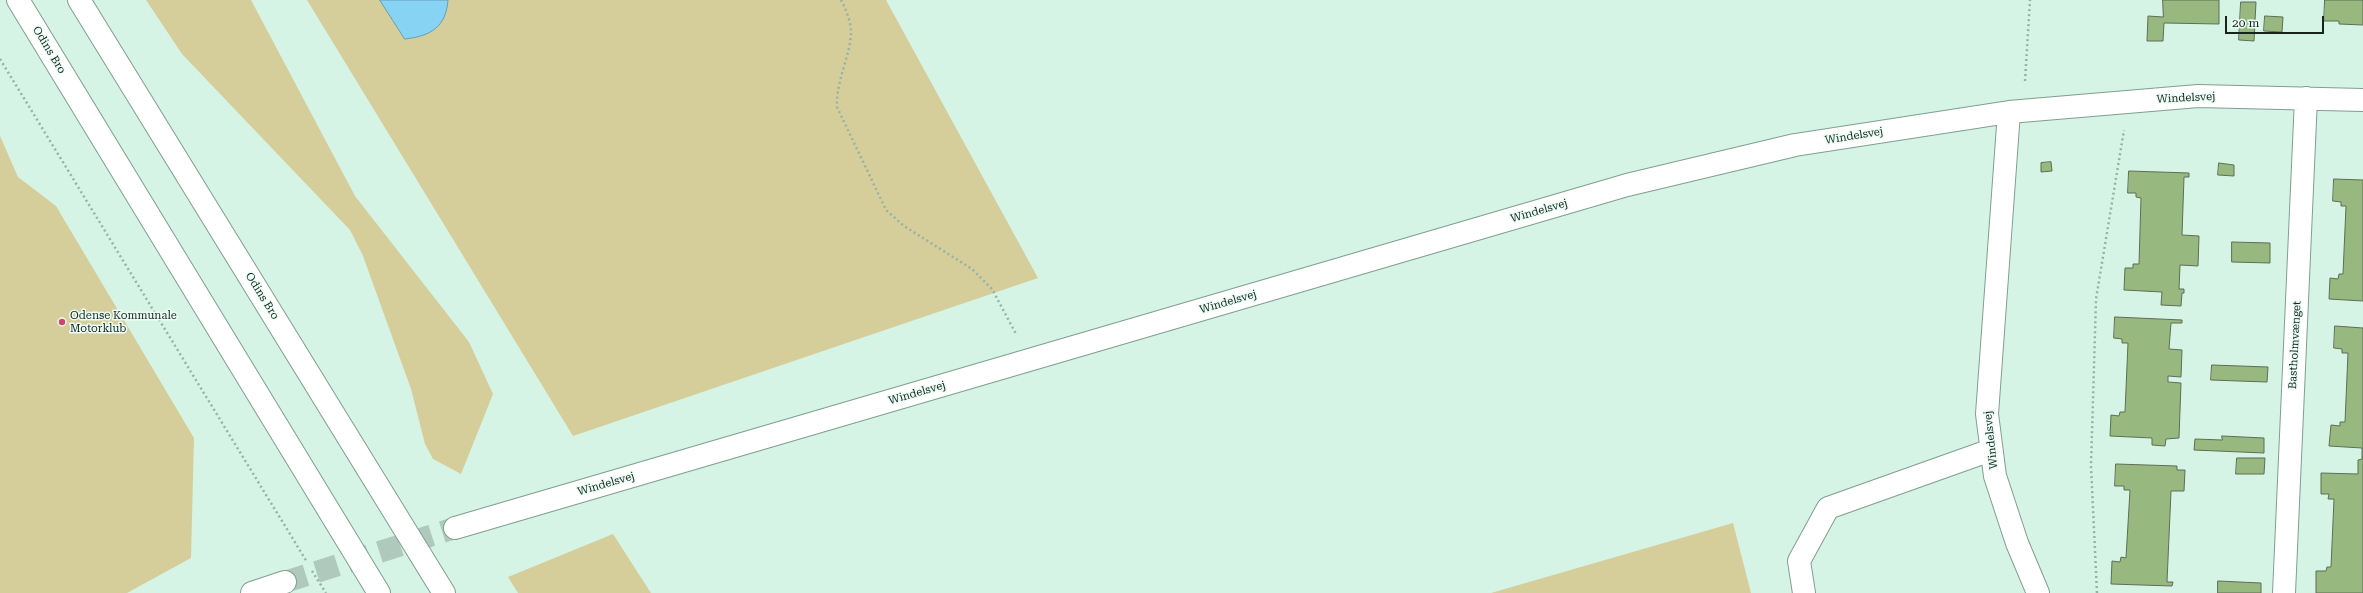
<!DOCTYPE html>
<meta charset="utf-8">
<style>
body{margin:0}
#map{position:relative;width:2363px;height:593px;overflow:hidden;background:#d5f4e5;font-family:"Roboto Serif",serif}
canvas{display:block}
.scale{position:absolute;left:2225px;top:16px;width:99px;height:18px;box-sizing:border-box;border:2px solid #17231d;border-top:0;padding-left:5px;font-size:12px;line-height:14px;white-space:nowrap;color:#17231d;-webkit-text-stroke:3px #ebfef5;paint-order:stroke}
</style>
<div id="map">
<canvas width="2363" height="593"></canvas>
<div class="scale">20 m</div>
</div>
<script>
const ctx = document.querySelector('canvas').getContext('2d');
ctx.lineJoin = 'round';
function paint(path, color) { ctx.fillStyle = color; ctx.fill(path, 'evenodd'); }
function stroke(path, color, width, dash) { ctx.strokeStyle = color; ctx.lineWidth = width; ctx.lineCap = dash ? 'butt' : 'round'; ctx.setLineDash(dash || []); ctx.stroke(path); }
function label(font, color, halo, rows, align = 'center') {
  ctx.font = font + ' "Roboto Serif",serif'; ctx.lineWidth = 3; ctx.setLineDash([]); ctx.textBaseline = 'middle'; ctx.strokeStyle = halo; ctx.fillStyle = color; for (const [text, x, y, turn = 0] of rows) {
    ctx.save(); ctx.translate(x, y); ctx.rotate((+turn || 0) * Math.PI / 180); ctx.textAlign = isNaN(turn) ? turn : align; if (halo) ctx.strokeText(text, 0, 0); ctx.fillText(text, 0, 0); ctx.restore();
  }
}
paint(new Path2D(`
 M 146,0 L 251,0 L 355,196 L 469,342 L 493,394 L 461,474 L 433,459 L 425,444 L 411,389 L 363,256 L 350,230 L 182,54 Z
 M 307,0 L 886,0 L 1038,278 L 573,436 Z
 M 0,136 L 18,177 L 56,206 L 194,438 L 191,558 L 127,593 L 0,593 Z
 M 1733,523 L 1751,593 L 1491,593 Z
 M 613,534 L 651,593 L 518,593 L 508,577 Z`), '#d5ce9b');
const water = new Path2D(`
 M 380,0 L 448,0 C 446,27 431,36 405,39 Z`);
paint(water, '#87d3f3');
stroke(water, '#659eb3', 1);
const building = new Path2D(`
 M 2163,0 L 2219,0 L 2219,24 L 2164,23 L 2163,41 L 2147,41 L 2148,16 L 2163,17 Z
 M 2325,0 L 2363,0 L 2363,25 L 2339,24 L 2339,21 L 2324,21 Z
 M 2241,2 L 2256,2 L 2254,41 L 2239,40 Z
 M 2265,16 L 2283,17 L 2282,32 L 2264,31 Z
 M 2051,162 L 2052,171 L 2041,172 L 2041,163 Z
 M 2219,163 L 2234,165 L 2234,176 L 2218,175 Z
 M 2129,171 L 2189,173 L 2189,177 L 2184,177 L 2182,235 L 2199,236 L 2198,266 L 2180,265 L 2179,289 L 2184,289 L 2184,293 L 2182,293 L 2181,306 L 2161,305 L 2162,292 L 2124,290 L 2125,268 L 2133,268 L 2133,264 L 2139,264 L 2141,198 L 2136,197 L 2136,193 L 2128,193 Z
 M 2334,179 L 2363,180 L 2363,301 L 2329,299 L 2330,278 L 2338,279 L 2339,274 L 2343,274 L 2346,206 L 2341,206 L 2341,202 L 2333,201 Z
 M 2232,242 L 2270,243 L 2270,263 L 2232,262 Z
 M 2115,317 L 2182,320 L 2182,323 L 2171,323 L 2169,349 L 2182,350 L 2181,377 L 2168,376 L 2168,382 L 2181,383 L 2179,438 L 2166,439 L 2165,446 L 2152,445 L 2152,438 L 2110,436 L 2111,415 L 2119,416 L 2120,412 L 2125,412 L 2128,343 L 2122,343 L 2122,339 L 2114,338 Z
 M 2335,326 L 2363,328 L 2363,593 L 2316,593 L 2316,571 L 2326,571 L 2327,567 L 2331,567 L 2334,499 L 2328,499 L 2329,494 L 2321,494 L 2321,473 L 2358,474 L 2358,460 L 2362,459 L 2362,448 L 2329,446 L 2331,425 L 2340,426 L 2340,422 L 2345,422 L 2348,353 L 2342,353 L 2342,349 L 2334,348 Z
 M 2212,365 L 2268,367 L 2267,382 L 2211,380 Z
 M 2222,436 L 2264,438 L 2264,453 L 2194,450 L 2195,439 L 2222,440 Z
 M 2237,458 L 2265,458 L 2264,474 L 2236,474 Z
 M 2116,464 L 2177,466 L 2177,470 L 2185,470 L 2184,491 L 2171,491 L 2167,582 L 2173,582 L 2172,586 L 2111,584 L 2112,561 L 2120,562 L 2121,557 L 2126,558 L 2130,490 L 2124,490 L 2124,486 L 2115,486 Z
 M 2218,581 L 2261,583 L 2261,593 L 2218,593 Z`);
paint(building, '#97b87f');
stroke(building, '#5f6d56', 1);
stroke(new Path2D(`
 M 285,582 L 455,528`), '#afcabd', 22, [22, 11]);
const minor = new Path2D(`
 M 2009,112 L 1987,414 L 1995,476 L 2017,543 L 2038,593
 M 455,528 L 1627,185 L 1795,145 L 2009,112 L 2198,96 L 2363,100
 M 252,593 L 285,582
 M 1804,593 L 1799,561 L 1828,508 L 1991,450
 M 2284,593 L 2306,98`);
const major = new Path2D(`
 M 18,0 L 379,593
 M 79,0 L 444,593`);
stroke(minor, '#819e90', 24);
stroke(major, '#819e90', 24);
stroke(new Path2D(`
 M 841,0 C 846,9 851,22 851,33 C 850,57 836,80 837,107 L 886,210 L 904,226 L 972,269 L 992,289 L 1016,334
 M 0,59 L 307,562
 M 2025,81 L 2030,0
 M 312,571 L 326,593
 M 2097,593 L 2091,466 L 2096,299 L 2124,130`), '#98b1a5', 2.5, [2, 3]);
stroke(minor, '#fff', 22);
stroke(major, '#fff', 22);
for (const [x, y, r, color] of [
 [62,322,4,"#d3446e"]
]) { const dot = new Path2D(); dot.arc(x, y, r, 0, 2 * Math.PI); ctx.fillStyle = color; ctx.fill(dot); stroke(dot, '#ebfef5', 1.5); }
label('11px', '#17231d', '#ebfef5', [
 ["Odins Bro",49,50,59],
 ["Windelsvej",2186,98,-3],
 ["Windelsvej",1854,136,-9],
 ["Windelsvej",1539,211,-16],
 ["Odins Bro",262,296,58],
 ["Windelsvej",1228,302,-16],
 ["Bastholmvænget",2295,345,-87],
 ["Windelsvej",917,393,-16],
 ["Windelsvej",1991,440,-96],
 ["Windelsvej",606,484,-16]
]);
label('11px', '#17231d', '#ebfef5', [
 ["Odense Kommunale",70,316],
 ["Motorklub",70,329]
], 'left');
</script>
